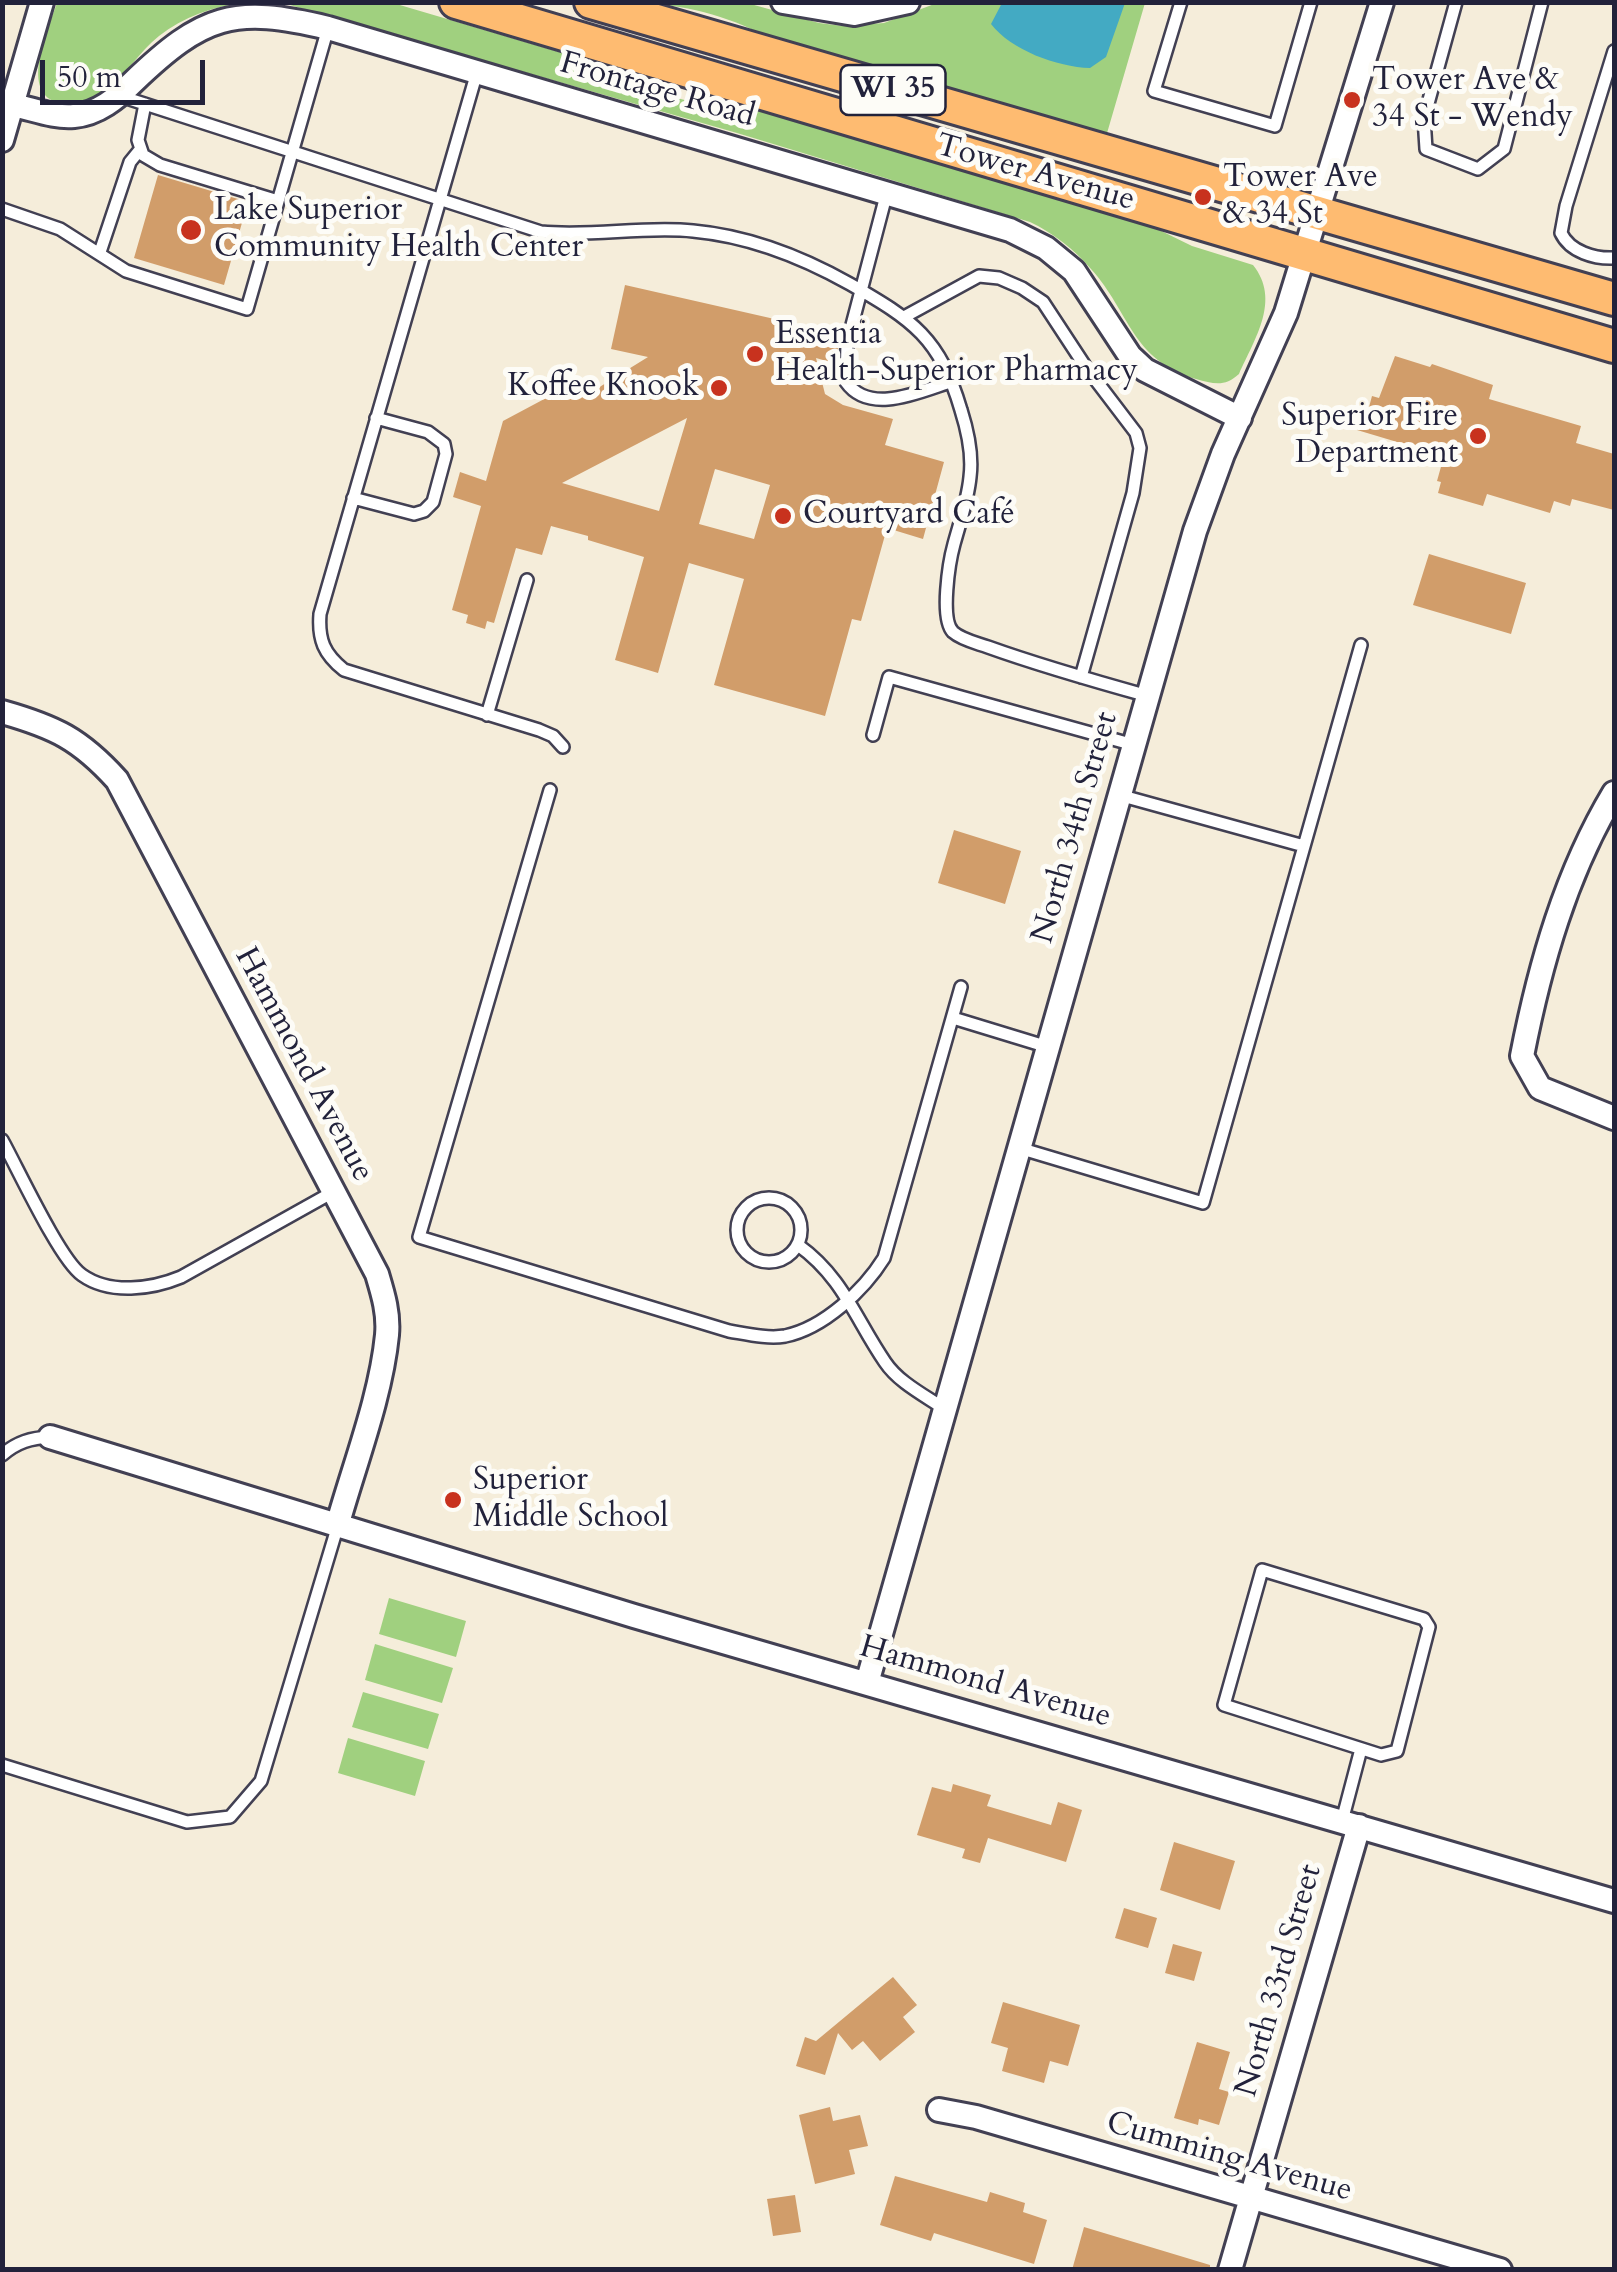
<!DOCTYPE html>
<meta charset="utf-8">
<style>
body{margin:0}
#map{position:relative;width:1617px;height:2272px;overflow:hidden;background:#f5edda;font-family:Cardo,serif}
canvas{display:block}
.frame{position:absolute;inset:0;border:5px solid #22223b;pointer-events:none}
.scale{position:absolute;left:40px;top:60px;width:165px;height:45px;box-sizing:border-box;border:5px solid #22223b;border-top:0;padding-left:12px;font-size:30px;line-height:35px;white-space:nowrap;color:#22223b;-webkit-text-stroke:8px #fdfcf7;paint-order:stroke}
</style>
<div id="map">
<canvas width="1617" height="2272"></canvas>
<div class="frame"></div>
<div class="scale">50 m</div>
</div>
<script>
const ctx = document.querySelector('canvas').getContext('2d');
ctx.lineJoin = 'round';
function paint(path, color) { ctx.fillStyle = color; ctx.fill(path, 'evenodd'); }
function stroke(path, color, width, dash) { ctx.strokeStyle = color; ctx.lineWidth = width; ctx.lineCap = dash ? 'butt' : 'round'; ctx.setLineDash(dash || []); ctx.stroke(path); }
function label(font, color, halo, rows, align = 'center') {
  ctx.font = font + ' Cardo,serif'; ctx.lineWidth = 10; ctx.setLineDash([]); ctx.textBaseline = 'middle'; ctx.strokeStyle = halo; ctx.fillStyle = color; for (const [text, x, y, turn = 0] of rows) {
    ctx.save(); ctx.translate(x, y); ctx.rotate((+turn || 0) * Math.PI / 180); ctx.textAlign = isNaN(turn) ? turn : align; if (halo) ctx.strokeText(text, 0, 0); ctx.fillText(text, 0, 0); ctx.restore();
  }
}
paint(new Path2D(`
 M 57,3 L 57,2 L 244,3 C 214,6 183,17 159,36 C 139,52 126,75 105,90 C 93,99 76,105 61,103 C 17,96 49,27 57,3 Z
 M 283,3 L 393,3 L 620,70 L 661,94 L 720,109 L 771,112 L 1147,224 L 1192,246 L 1253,265 C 1281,300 1255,338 1239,374 C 1225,387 1214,384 1196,379 C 1131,360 1130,312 1091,269 C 1074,249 1053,233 1030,222 L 737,133 Z
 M 645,3 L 747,3 L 819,23 L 843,26 L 884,23 L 937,3 L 1145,3 L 1105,140 L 775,41 C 734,18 692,6 645,3 Z
 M 389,1598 L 466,1621 L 456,1657 L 379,1634 Z
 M 375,1644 L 453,1668 L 442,1703 L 365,1680 Z
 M 363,1692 L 439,1714 L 428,1749 L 352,1727 Z
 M 348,1738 L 425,1761 L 415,1796 L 338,1773 Z`), '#a0d07f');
paint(new Path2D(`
 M 1002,3 L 1002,2 L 1125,3 L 1106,57 L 1090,68 C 1057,67 1011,50 991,24 Z`), '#43aac3');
paint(new Path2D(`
 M 158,175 L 248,202 L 224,285 L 134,258 Z
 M 625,285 L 814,328 L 811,338 L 838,345 L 837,364 L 816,358 L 825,394 L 843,405 L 893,419 L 885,445 L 944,462 L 923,539 L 887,528 L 861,621 L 852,619 L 825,716 L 714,685 L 744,579 L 689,563 L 658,673 L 615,660 L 644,557 L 588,540 L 588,536 L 551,526 L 542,555 L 516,548 L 494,623 L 487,621 L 485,629 L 466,623 L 468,615 L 452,610 L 481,506 L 453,497 L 460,472 L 486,481 L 503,421 L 578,381 L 585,396 L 648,357 L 611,349 ZM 687,418 L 659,511 L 562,483 ZM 715,469 L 770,485 L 754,539 L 699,524 Z
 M 1395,356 L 1430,367 L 1432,364 L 1493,385 L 1489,399 L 1581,426 L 1576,443 L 1614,454 L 1614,510 L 1572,499 L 1570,506 L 1554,501 L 1550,513 L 1487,494 L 1483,506 L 1438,493 L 1441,482 L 1437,481 L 1444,456 L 1357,430 L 1363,409 L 1368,411 L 1372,396 L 1379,398 Z
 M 1429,554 L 1526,583 L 1511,634 L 1413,605 Z
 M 954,830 L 1021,851 L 1005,904 L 938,883 Z
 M 953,1784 L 991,1795 L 987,1806 L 1051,1825 L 1058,1802 L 1082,1810 L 1066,1862 L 988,1838 L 980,1863 L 962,1858 L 965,1849 L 917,1835 L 932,1787 L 951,1792 Z
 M 1174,1842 L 1235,1861 L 1220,1910 L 1160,1890 Z
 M 1124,1908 L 1157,1918 L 1148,1948 L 1115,1938 Z
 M 1173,1944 L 1202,1952 L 1194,1981 L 1165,1973 Z
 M 893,1977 L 917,2005 L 903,2017 L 915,2032 L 880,2061 L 863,2041 L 852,2050 L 838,2033 L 825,2075 L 796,2066 L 805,2037 L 816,2041 Z
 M 1003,2002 L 1080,2025 L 1068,2066 L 1050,2061 L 1044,2083 L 1002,2071 L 1008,2048 L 991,2043 Z
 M 1197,2042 L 1230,2052 L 1219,2089 L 1229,2092 L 1219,2125 L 1199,2119 L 1198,2125 L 1174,2118 Z
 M 830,2107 L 833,2121 L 860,2115 L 868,2146 L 849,2150 L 855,2174 L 815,2184 L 799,2115 Z
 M 895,2176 L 987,2202 L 990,2192 L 1025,2203 L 1023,2212 L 1047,2220 L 1034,2264 L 934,2233 L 931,2241 L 880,2225 Z
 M 795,2195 L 801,2232 L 773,2236 L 767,2199 Z
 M 1084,2227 L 1210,2265 L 1210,2270 L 1072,2270 Z`), '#d19d6a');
const lane = new Path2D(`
 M 1181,2 L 1154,91 L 1275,126 L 1311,2
 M 1456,2 L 1424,118 L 1426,149 L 1478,169 L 1504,149 L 1542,2
 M 1614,51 L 1566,206 L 1561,233 C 1570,252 1595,259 1614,258
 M 477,72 L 320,614 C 318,640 324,654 344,670 L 539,730 L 553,736 L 563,747
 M 120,96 L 541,232 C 592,237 642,226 693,231 C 748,236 802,257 850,284 C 913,320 940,338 961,410 C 968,432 973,454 970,477 C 968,499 960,522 954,544 C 949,562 940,619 953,632 C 962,640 977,643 988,647 C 1041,666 1094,681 1148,696
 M 145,104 L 138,140 L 143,155 L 160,165 L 278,201
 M 887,192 L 847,344 L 846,382 C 870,416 921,391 953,381
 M 2,209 L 60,229 L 126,271 L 247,309 L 328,28
 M 100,252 L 130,162 L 139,151
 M 904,317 L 979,276 L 999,278 L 1022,288 L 1043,302 L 1085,366 L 1136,433 L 1140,448 L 1133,493 L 1081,677
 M 353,498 L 414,514 L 424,511 L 433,502 L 446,454 L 444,444 L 428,432 L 376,418
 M 487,715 L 527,580
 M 873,735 L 889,677 L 1134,745
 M 550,790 L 419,1237 L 729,1331 C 747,1334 768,1339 785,1336 C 824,1328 864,1290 884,1258 L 961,987
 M 1119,795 L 1304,846
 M 953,1018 L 1048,1047
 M 2,1140 C 18,1169 60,1260 82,1275 C 110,1295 152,1289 181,1277 L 333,1192
 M 1019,1148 L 1203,1203 L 1361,645
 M737 1230a32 32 0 1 1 64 0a32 32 0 1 1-64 0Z
 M 798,1245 C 843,1277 856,1320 885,1362 C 899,1383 926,1396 946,1410
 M 2,1455 C 17,1442 31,1438 50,1437
 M 1262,1570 L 1424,1619 L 1429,1627 L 1397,1751 L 1381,1755 L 1224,1705 Z
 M 2,1765 L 187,1822 L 230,1817 L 261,1781 L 338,1525
 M 1342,1821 L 1361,1749`);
const street = new Path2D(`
 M 783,2 L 854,14 L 908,2
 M 13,105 C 33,109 54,118 74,116 C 98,114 117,98 133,82 C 203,15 233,5 328,28 L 1010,230 L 1046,248 L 1074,271 L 1130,356 L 1145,370 L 1240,418
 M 2,140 L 42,2
 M 2,712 C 55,727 80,739 117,780 L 377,1274 C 383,1294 389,1313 387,1335 C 381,1396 355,1463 338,1523
 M 1614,793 C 1566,873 1540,964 1522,1056 L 1540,1088 L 1614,1118
 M 50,1437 L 634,1616 L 1614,1901
 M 867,1683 L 1195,531 L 1223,454 L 1286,313 L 1382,2
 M 939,2110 L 976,2117 L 1500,2270
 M 1230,2270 L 1359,1826`);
const primary = new Path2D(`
 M 456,2 L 1614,346
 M 591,2 L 1614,299`);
stroke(lane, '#424053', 16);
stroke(street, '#424053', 28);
stroke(primary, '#424053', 38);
stroke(lane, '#fff', 11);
stroke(street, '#fff', 22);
stroke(primary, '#febb71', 32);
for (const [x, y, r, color] of [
 [1352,100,10,"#c8321e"],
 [1203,197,10,"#c8321e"],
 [191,230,12,"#c8321e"],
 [755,354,10,"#c8321e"],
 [719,388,10,"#c8321e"],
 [1478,436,10,"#c8321e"],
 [783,516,10,"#c8321e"],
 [453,1500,10,"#c8321e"]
]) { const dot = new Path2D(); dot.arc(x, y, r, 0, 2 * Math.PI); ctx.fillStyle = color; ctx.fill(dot); stroke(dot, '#fdfcf7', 4); }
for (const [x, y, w] of [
 [893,90,105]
]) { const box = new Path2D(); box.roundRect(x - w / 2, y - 25, w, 50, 8); ctx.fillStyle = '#fdfcf7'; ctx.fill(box); stroke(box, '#22223b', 2.5); }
label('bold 30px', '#22223b', null, [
 ["WI 35",893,90]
]);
label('32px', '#22223b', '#fdfcf7', [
 ["Tower Ave &",1372,82],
 ["34 St - Wendy",1372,119],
 ["Tower Ave",1223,179],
 ["& 34 St",1223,216],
 ["Lake Superior",214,212],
 ["Community Health Center",214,249],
 ["Essentia",775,336],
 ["Health-Superior Pharmacy",775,373],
 ["Koffee Knook",699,388,"right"],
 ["Superior Fire",1458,418,"right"],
 ["Department",1458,455,"right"],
 ["Courtyard Café",803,516],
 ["Superior",473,1482],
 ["Middle School",473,1519]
], 'left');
label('32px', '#22223b', '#fdfcf7', [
 ["Frontage Road",657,91,16],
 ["Tower Avenue",1035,174,16],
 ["North 34th Street",1076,828,-74],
 ["Hammond Avenue",303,1065,62],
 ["Hammond Avenue",985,1683,16],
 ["North 33rd Street",1280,1981,-74],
 ["Cumming Avenue",1229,2158,16]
]);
</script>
